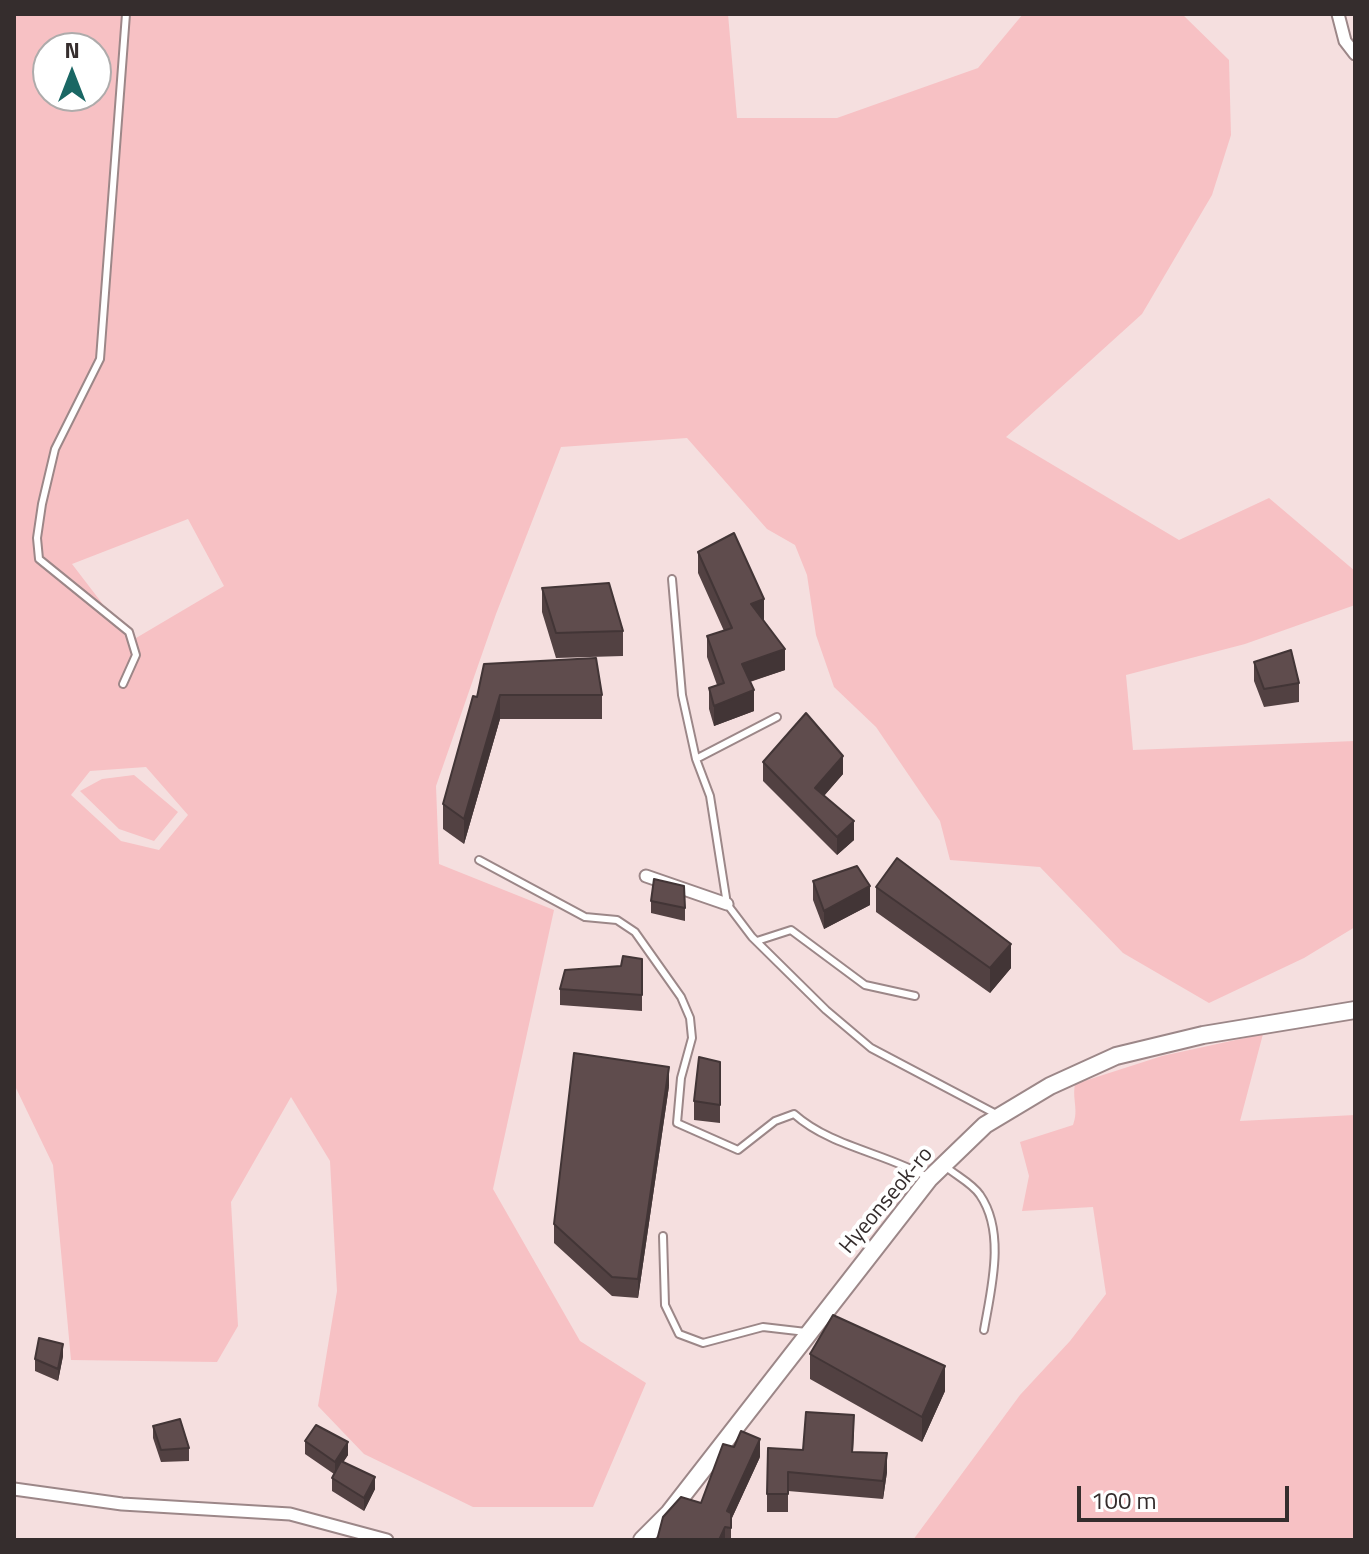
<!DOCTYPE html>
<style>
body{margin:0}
#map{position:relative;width:1369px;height:1554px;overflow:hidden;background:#f5dfdf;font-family:"Titillium Web",sans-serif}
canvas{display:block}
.frame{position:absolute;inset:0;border:16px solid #352d2d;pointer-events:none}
.north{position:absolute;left:32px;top:32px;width:80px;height:80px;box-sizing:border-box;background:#fff;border:2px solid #aeabab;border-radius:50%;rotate:0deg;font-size:22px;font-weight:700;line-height:32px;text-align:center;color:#352d2d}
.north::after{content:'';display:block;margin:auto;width:28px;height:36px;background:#1a6764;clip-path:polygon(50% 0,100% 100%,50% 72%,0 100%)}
.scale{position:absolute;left:1077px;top:1486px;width:212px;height:36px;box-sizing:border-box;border:4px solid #352d2d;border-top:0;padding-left:10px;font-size:24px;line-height:28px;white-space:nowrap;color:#352d2d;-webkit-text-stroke:6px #fff;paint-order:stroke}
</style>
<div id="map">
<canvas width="1369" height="1554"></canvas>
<div class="frame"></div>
<div class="north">N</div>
<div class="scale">100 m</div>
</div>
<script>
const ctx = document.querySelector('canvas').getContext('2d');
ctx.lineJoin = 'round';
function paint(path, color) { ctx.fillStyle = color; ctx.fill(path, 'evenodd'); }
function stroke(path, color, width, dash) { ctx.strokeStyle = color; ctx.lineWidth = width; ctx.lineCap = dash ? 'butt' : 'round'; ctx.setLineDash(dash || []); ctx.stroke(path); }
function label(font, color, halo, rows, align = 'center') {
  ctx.font = font + ' "Titillium Web",sans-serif'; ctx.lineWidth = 8; ctx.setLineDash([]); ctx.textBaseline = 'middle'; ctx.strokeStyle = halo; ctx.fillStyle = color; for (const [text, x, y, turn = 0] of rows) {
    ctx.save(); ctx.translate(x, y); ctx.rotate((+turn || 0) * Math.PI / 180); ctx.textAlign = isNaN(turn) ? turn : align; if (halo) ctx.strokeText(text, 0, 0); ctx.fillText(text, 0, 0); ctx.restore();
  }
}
paint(new Path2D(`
 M 14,14 L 728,14 L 737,118 L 837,118 L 978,68 L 1023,14 L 1182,14 L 1229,60 L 1231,135 L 1212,195 L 1142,314 L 1006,437 L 1179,540 L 1269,498 L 1355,571 L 1355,605 L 1245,644 L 1126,675 L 1133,750 L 1355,741 L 1355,927 L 1304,958 L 1209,1003 L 1123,953 L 1040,867 L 950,860 L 940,821 L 876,727 L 834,687 L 816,635 L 807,575 L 795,545 L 767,529 L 687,438 L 561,447 L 496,614 L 436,786 L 439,864 L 554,910 L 493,1189 L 580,1341 L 646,1383 L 593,1507 L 473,1507 L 364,1454 L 318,1406 L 337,1291 L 330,1161 L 291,1097 L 231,1202 L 238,1326 L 217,1362 L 71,1360 L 53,1165 L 14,1084 ZM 48,48 L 96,48 L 96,96 L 48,96 ZM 188,519 L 224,586 L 131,641 L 72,564 ZM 146,767 L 188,815 L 159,850 L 121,841 L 71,795 L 90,771 Z
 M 134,775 L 178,812 L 154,841 L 119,829 L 80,791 L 102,779 Z
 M 1263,1034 L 1240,1121 L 1355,1115 L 1355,1540 L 913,1540 L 1020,1395 L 1070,1341 L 1106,1294 L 1093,1207 L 1022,1211 L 1029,1176 L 1020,1142 L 1073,1125 C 1079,1110 1072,1099 1075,1084 L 1162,1056 Z`), '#f7c1c4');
const lane = new Path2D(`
 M 672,579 L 682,695 L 696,759 L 710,796 L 727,904 L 752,937 L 826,1010 L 871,1048 L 996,1114
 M 123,684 L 136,655 L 129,632 L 39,559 L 37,538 L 42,504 L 55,449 L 100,359 L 126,14
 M 696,759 L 777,717
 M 479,860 L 585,917 L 617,920 L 635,932 L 681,997 L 690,1018 L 692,1038 L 681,1078 L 677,1123 L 738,1150 L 775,1121 L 794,1114 C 831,1147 886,1153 929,1178
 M 757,941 L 791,930 L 865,985 L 915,996
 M 946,1167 C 957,1176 973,1184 980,1195 C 1006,1233 991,1289 984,1330
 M 663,1236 L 665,1305 L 679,1334 L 703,1343 L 763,1327 L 806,1332`);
const street = new Path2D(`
 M 1338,14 L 1345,41 L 1355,54
 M 646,876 L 727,904
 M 14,1489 L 122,1504 L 290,1514 L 387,1540`);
const secondary = new Path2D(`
 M 642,1540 L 669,1513 L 929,1179 L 985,1125 L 1050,1086 L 1116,1056 L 1203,1035 L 1355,1010`);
stroke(lane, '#9c8788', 10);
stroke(street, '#9c8788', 15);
stroke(secondary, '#9c8788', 20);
stroke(lane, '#fff', 6);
stroke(street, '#fff', 11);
stroke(secondary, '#fff', 16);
paint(new Path2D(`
 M 698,552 L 764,620 L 763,620 L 785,670 L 750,682 L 754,711 L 714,726 L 709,709 L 709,688 L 717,685 L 707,657 L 707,636 L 724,631 L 698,573 Z
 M 542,588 L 623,631 L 623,656 L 556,658 L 542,612 Z
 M 1254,662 L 1299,683 L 1299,702 L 1264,707 L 1254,681 Z
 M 484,664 L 602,695 L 602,719 L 500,719 L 464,844 L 443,829 L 443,804 L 477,697 Z
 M 763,762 L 843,774 L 824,796 L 854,840 L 837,855 L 763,781 Z
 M 813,881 L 870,905 L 824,929 L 813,900 Z
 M 876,887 L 1011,968 L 990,993 L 876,912 Z
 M 651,901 L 685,908 L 685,921 L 651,913 Z
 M 642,959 L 642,1011 L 560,1005 L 560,989 Z
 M 720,1062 L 720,1123 L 694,1120 L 694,1101 Z
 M 669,1086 L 638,1298 L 612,1296 L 554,1243 L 554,1224 Z
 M 810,1354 L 945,1391 L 922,1442 L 810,1379 Z
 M 63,1356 L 58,1381 L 35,1371 L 35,1359 Z
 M 153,1426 L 189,1448 L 189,1461 L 161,1462 L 153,1438 Z
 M 854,1433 L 853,1452 L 887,1472 L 883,1499 L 788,1491 L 788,1512 L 767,1512 L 767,1494 L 803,1450 Z
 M 305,1441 L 348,1455 L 343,1462 L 375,1489 L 364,1511 L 332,1491 L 332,1478 L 334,1474 L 305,1454 Z
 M 760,1457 L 731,1520 L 731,1540 L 657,1540 L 701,1503 Z`), '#524142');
paint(new Path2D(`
 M 764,599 L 764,620 L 751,625 L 751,604 Z
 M 785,649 L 785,670 L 742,684 L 742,664 Z
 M 754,690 L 754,711 L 714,726 L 714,706 Z
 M 500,695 L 500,719 L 464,844 L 464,819 Z
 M 843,756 L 843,774 L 815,806 L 815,788 Z
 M 854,821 L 854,840 L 837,855 L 837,837 Z
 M 870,886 L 870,905 L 824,929 L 824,911 Z
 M 1011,944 L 1011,968 L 990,993 L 990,968 Z
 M 669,1067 L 669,1086 L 638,1298 L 638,1279 Z
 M 63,1344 L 63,1356 L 58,1381 L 58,1369 Z
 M 945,1366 L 945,1391 L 922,1442 L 922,1417 Z
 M 760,1439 L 760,1457 L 731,1520 L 731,1540 L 731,1521 L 727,1529 L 727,1511 Z
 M 348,1442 L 348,1455 L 335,1475 L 335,1462 Z
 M 887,1453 L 887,1472 L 883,1499 L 883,1481 Z
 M 375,1477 L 375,1489 L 364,1511 L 364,1498 Z
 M 725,1527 L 725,1540 L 719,1540 Z`), '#423536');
const building = new Path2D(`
 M 734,533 L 764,599 L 751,604 L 785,649 L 742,664 L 754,690 L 714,706 L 709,688 L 724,683 L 707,636 L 732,628 L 698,552 Z
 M 609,583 L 623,631 L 556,633 L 542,588 Z
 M 1291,650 L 1299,683 L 1264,689 L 1254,662 Z
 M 596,658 L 602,695 L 500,695 L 464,819 L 443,804 L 473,696 L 477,697 L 484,664 Z
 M 806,713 L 843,756 L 815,788 L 854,821 L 837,837 L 763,762 Z
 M 897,858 L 1011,944 L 990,968 L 876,887 Z
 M 857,866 L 870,886 L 824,911 L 813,881 Z
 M 654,879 L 684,886 L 685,908 L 651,901 Z
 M 623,956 L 642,959 L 642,995 L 560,989 L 565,970 L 621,966 Z
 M 574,1053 L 669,1067 L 638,1279 L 612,1277 L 554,1224 Z
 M 699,1057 L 720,1062 L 720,1105 L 694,1101 Z
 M 833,1315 L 945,1366 L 922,1417 L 810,1354 Z
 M 39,1338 L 63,1344 L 58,1369 L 35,1359 Z
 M 806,1412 L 854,1415 L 852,1452 L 887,1453 L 883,1481 L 788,1472 L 788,1494 L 767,1494 L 768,1448 L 803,1450 Z
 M 180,1419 L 189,1448 L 161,1450 L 153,1426 Z
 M 316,1425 L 348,1442 L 335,1462 L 305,1441 Z
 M 741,1431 L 760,1439 L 727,1511 L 731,1513 L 731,1528 L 725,1527 L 719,1540 L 657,1540 L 663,1517 L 681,1497 L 701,1503 L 723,1444 L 734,1447 Z
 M 341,1461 L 375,1477 L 364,1498 L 332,1478 Z`);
paint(building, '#5f4c4d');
stroke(building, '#423536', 2);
label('22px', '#352d2d', '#fff', [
 ["Hyeonseok-ro",887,1201,-50]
]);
</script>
